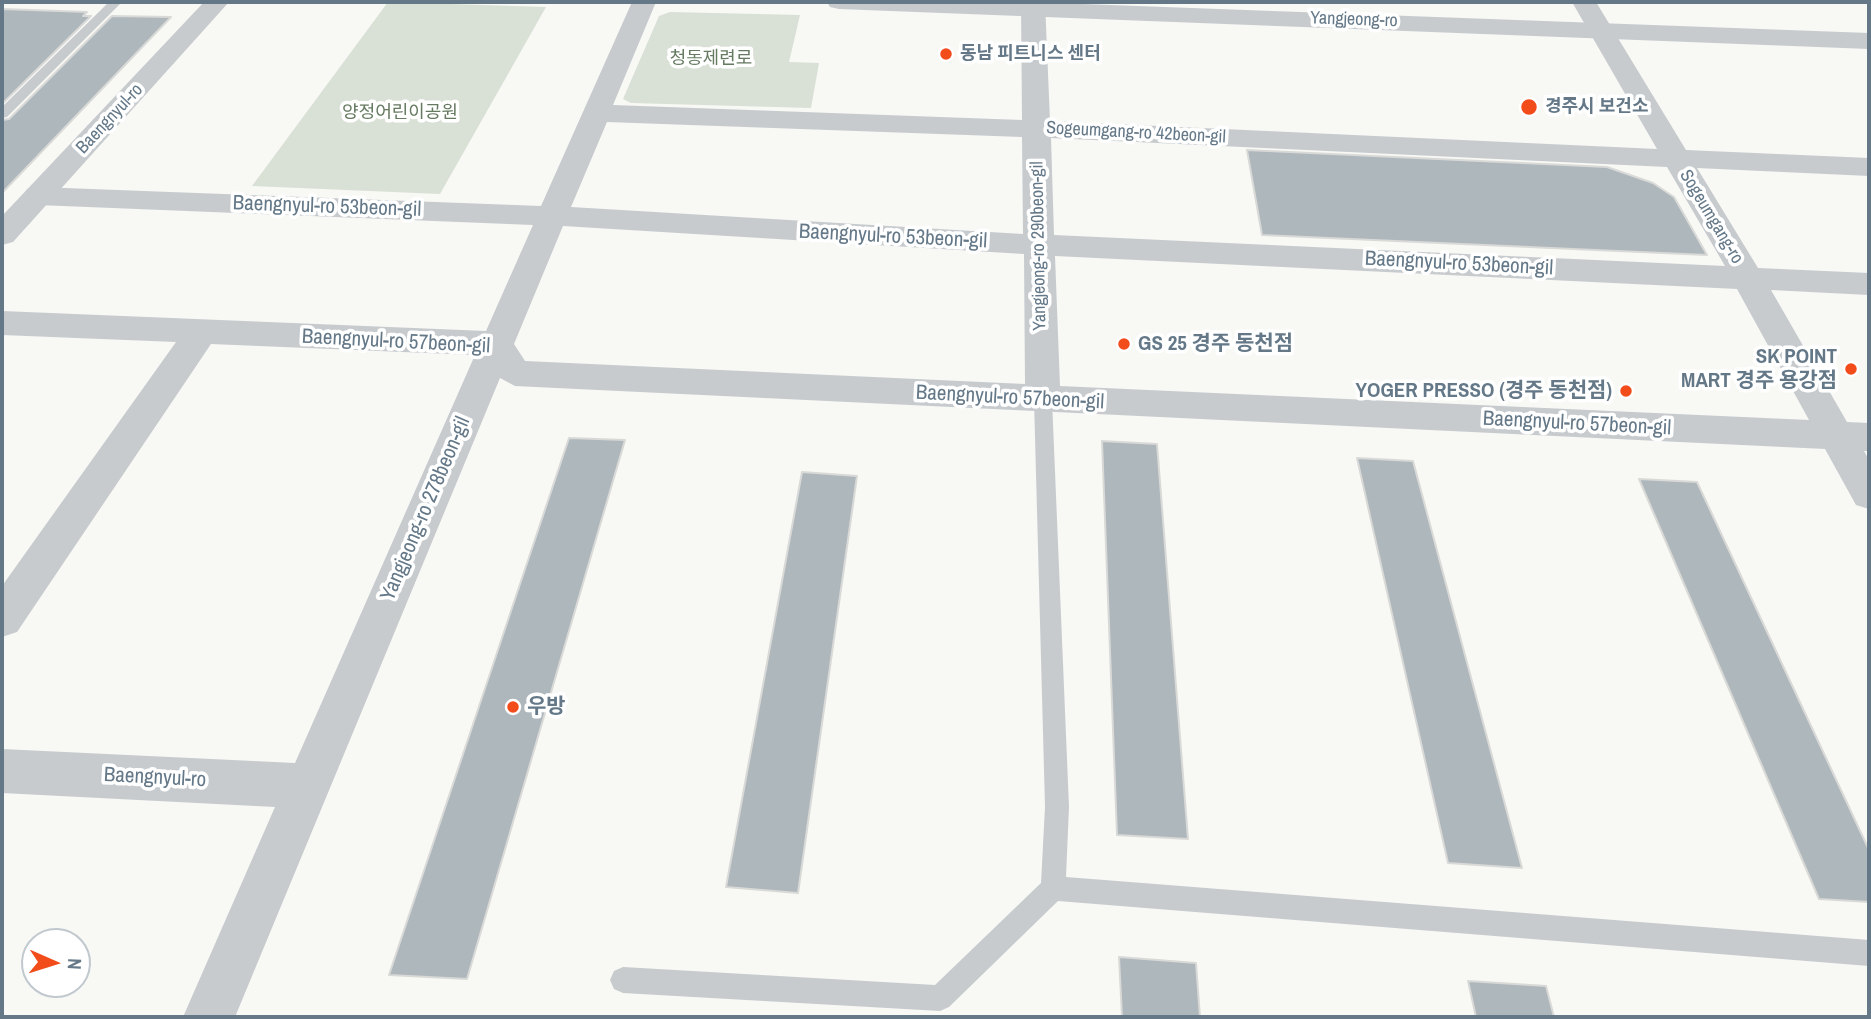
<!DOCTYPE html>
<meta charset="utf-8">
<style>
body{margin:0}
#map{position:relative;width:1871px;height:1019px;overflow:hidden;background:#f8f8f5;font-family:"Archivo Narrow",sans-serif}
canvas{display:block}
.frame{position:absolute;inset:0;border:4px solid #647888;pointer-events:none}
.north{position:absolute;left:21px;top:928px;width:70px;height:70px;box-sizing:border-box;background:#fff;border:2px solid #c1c9cf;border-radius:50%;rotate:93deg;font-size:19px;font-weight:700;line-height:28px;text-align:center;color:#647888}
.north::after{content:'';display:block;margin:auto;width:24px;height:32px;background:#f24c1a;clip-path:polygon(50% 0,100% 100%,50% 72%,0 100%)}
</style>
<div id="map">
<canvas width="1871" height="1019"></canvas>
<div class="frame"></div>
<div class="north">N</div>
</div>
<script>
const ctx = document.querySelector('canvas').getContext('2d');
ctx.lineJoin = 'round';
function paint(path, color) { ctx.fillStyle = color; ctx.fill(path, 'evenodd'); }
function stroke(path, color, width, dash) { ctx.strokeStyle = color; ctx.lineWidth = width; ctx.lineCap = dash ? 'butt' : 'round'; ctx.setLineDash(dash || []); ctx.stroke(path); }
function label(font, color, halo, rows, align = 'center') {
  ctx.font = font + ' "Archivo Narrow","Noto Sans KR",sans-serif'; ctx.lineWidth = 7; ctx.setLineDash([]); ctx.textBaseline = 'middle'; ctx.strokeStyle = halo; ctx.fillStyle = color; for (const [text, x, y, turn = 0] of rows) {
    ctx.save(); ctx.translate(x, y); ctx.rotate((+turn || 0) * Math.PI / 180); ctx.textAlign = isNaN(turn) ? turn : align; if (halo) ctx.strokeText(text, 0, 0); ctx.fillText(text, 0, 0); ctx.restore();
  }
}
paint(new Path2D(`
 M 388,2 L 546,7 L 440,194 L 252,186 Z
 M 670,12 L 800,15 L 789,62 L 819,63 L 811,108 L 631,103 L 623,99 L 659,16 Z`), '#d9e0d5');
const building = new Path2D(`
 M 2,9 L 87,12 L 83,16 L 91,16 L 2,104 Z
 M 112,16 L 171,17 L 2,193 L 2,120 L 9,119 Z
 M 1247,150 L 1607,167 L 1653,183 L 1674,197 L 1707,255 L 1262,235 Z
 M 569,438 L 625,440 L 467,979 L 389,975 Z
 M 1102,441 L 1157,444 L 1188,839 L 1117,835 Z
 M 1357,458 L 1413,461 L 1522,868 L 1448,863 Z
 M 802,472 L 857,476 L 798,893 L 726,887 Z
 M 1639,479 L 1697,482 L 1869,850 L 1869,902 L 1819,899 Z
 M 1119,957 L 1196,963 L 1200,1017 L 1122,1017 Z
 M 1468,981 L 1546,986 L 1554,1017 L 1476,1017 Z`);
paint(building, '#aeb7bc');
stroke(building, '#d9d9d7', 2);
paint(new Path2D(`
 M 109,2 L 122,2 L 7,117 L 2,118 L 2,107 Z
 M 1043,393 L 1052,400 L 1069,807 L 1066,877 L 1869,940 L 1869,966 L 1058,901 L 949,1007 L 940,1011 L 623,993 L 614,989 L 610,980 L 614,971 L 623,967 L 935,985 L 1041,883 L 1045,807 L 1034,400 Z`), '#c7cbce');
paint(new Path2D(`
 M 632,2 L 656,2 L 613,105 L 1022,120 L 1021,2 L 1045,2 L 1050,121 L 1657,149 L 1572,2 L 1596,2 L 1686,150 L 1869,158 L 1869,176 L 1697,168 L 1758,268 L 1869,273 L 1869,295 L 1771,290 L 1847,422 L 1869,423 L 1869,451 L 1864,451 L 1869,460 L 1869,509 L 1856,505 L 1825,449 L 515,386 L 500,378 L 235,1017 L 183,1017 L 275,807 L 2,793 L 2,749 L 295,763 L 475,355 L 211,344 L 17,632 L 2,637 L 2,586 L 176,342 L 2,335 L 2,311 L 486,331 L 533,225 L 38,205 L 27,203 L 23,196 L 27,189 L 38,187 L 541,206 ZM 607,122 L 1022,137 L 1023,234 L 571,207 ZM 1051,138 L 1667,167 L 1725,266 L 1054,235 ZM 563,226 L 1024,254 L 1025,384 L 525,361 L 514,344 ZM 1055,256 L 1737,289 L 1809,420 L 1060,386 Z`), '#c7cbce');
paint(new Path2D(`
 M 204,2 L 229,2 L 13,242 L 2,245 L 2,216 Z
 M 827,2 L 1029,2 L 1869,33 L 1869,49 L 839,9 L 830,7 Z`), '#c7cbce');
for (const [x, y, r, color] of [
 [946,54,7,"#f24c1a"],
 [1529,107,9,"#f24c1a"],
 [1124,344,7,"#f24c1a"],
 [1851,369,7,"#f24c1a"],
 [1626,391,7,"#f24c1a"],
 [513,707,7,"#f24c1a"]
]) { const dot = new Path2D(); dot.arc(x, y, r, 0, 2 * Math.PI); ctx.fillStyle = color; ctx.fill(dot); stroke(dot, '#fff', 2.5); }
label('18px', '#647888', '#fff', [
 ["Yangjeong-ro",1354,20,2],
 ["Baengnyul-ro",110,119,-47],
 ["Sogeumgang-ro 42beon-gil",1136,133,3],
 ["Sogeumgang-ro",1711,217,59],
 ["Yangjeong-ro 290beon-gil",1039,246,-91]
]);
label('bold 18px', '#647888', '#fff', [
 ["동남 피트니스 센터",960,54],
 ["경주시 보건소",1545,107]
], 'left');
label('18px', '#657a60', '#fff', [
 ["청동제련로",711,59],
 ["양정어린이공원",400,113]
]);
label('21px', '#647888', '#fff', [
 ["Baengnyul-ro 53beon-gil",327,207,2],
 ["Baengnyul-ro 53beon-gil",893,237,3],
 ["Baengnyul-ro 53beon-gil",1459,264,3],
 ["Baengnyul-ro 57beon-gil",396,342,3],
 ["Baengnyul-ro 57beon-gil",1010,398,3],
 ["Baengnyul-ro 57beon-gil",1577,424,3],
 ["Yangjeong-ro 278beon-gil",426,509,-67],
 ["Baengnyul-ro",155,778,3]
]);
label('bold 21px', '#647888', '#fff', [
 ["GS 25 경주 동천점",1138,344],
 ["SK POINT",1837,357,"right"],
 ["MART 경주 용강점",1837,381,"right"],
 ["YOGER PRESSO (경주 동천점)",1612,391,"right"],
 ["우방",527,707]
], 'left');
</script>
